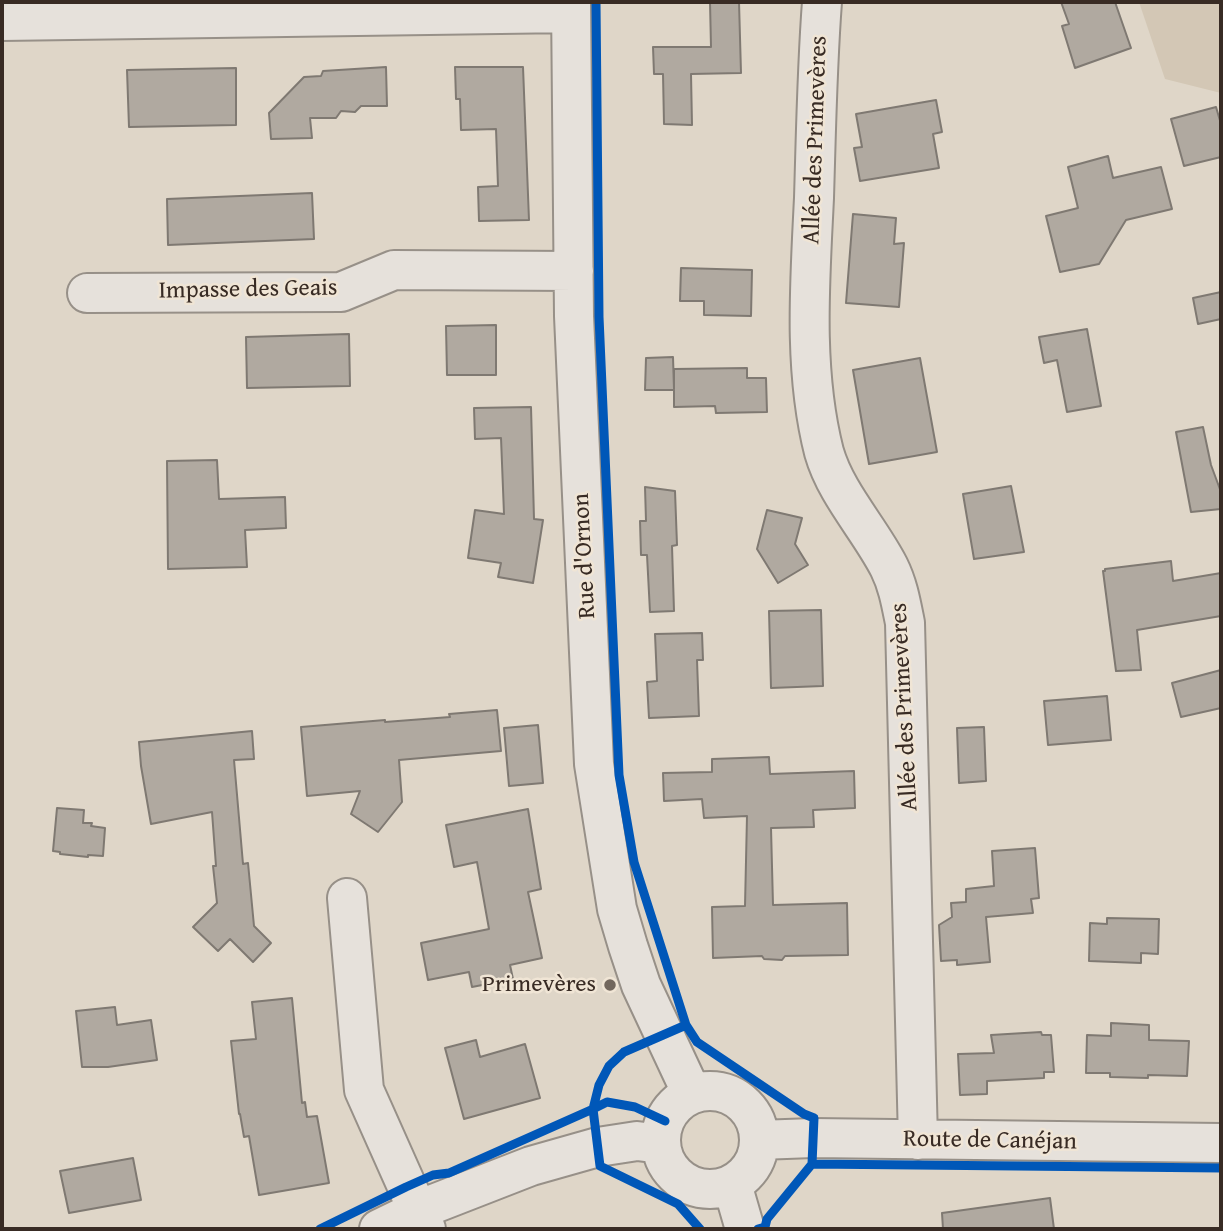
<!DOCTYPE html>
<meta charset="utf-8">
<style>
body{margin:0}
#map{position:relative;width:1223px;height:1231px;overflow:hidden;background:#dfd6c8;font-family:"Gentium Book Plus",serif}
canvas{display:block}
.frame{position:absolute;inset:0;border:4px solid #382b24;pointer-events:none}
</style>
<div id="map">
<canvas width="1223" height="1231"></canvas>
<div class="frame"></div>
</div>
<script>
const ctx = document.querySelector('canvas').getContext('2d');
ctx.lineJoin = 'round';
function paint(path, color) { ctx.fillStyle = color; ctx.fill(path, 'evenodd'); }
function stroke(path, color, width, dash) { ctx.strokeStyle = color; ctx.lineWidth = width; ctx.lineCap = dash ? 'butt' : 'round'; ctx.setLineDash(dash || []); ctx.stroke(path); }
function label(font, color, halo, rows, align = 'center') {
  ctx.font = font + ' "Gentium Book Plus",serif'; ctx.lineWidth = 5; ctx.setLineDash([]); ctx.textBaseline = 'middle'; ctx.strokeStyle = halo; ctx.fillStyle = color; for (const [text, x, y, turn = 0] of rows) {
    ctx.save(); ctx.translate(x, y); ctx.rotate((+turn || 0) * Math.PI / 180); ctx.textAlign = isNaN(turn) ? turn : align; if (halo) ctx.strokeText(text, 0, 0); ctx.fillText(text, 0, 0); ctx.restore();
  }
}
paint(new Path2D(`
 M 1139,2 L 1221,2 L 1221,93 L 1165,79 Z`), '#d3c7b5');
const building = new Path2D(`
 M 710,2 L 739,2 L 741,73 L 691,74 L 692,125 L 664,124 L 663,74 L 654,74 L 653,47 L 711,47 Z
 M 1061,2 L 1115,2 L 1131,48 L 1075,68 L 1062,26 L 1069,24 Z
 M 386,67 L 387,106 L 361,106 L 355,112 L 341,111 L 336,118 L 310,118 L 312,138 L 271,139 L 269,113 L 304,77 L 321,76 L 323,71 Z
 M 455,67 L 523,67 L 529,220 L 479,221 L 478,187 L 498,186 L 496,129 L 461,130 L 460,99 L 456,99 Z
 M 236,68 L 236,125 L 129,127 L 127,70 Z
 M 936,100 L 942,132 L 933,134 L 939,168 L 860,181 L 854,148 L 862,147 L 856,114 Z
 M 1216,107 L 1221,124 L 1221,157 L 1184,166 L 1171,119 Z
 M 1108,156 L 1113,178 L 1161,167 L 1172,209 L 1126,220 L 1099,264 L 1060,272 L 1046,216 L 1078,208 L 1068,167 Z
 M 312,193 L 314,239 L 168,245 L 167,199 Z
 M 853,214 L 896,218 L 894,244 L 904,243 L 899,307 L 846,303 Z
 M 681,268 L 752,270 L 751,316 L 704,315 L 704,301 L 680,301 Z
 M 1221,292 L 1221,319 L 1198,324 L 1193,298 Z
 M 496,325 L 496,375 L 447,375 L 446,326 Z
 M 1087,329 L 1101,406 L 1067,412 L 1057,360 L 1044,363 L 1039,337 Z
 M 349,334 L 350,386 L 247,388 L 246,337 Z
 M 673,357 L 674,389 L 674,369 L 747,368 L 747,378 L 766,378 L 767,412 L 716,413 L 715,406 L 674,407 L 674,390 L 645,390 L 646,358 Z
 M 920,358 L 937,452 L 869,464 L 853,370 Z
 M 531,407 L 534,519 L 543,520 L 533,583 L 498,577 L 501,563 L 468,558 L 475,510 L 504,514 L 501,438 L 475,439 L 474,408 Z
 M 1203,427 L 1211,465 L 1221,492 L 1221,509 L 1191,512 L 1176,432 Z
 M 217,460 L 219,499 L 285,497 L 286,528 L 245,530 L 247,567 L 168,569 L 167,461 Z
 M 1011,486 L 1024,552 L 974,559 L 963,494 Z
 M 645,487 L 675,491 L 677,545 L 672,546 L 674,611 L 650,612 L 647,555 L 641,555 L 640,521 L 646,521 Z
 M 767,510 L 802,518 L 795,544 L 808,565 L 778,583 L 757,549 Z
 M 1171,561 L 1173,581 L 1221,573 L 1221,616 L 1137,630 L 1141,670 L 1116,671 L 1103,571 L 1105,571 L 1105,569 Z
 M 821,610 L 823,686 L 771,688 L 769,611 Z
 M 702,633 L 703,660 L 697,660 L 699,716 L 649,718 L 647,682 L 657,681 L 655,634 Z
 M 1221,670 L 1221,708 L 1181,717 L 1172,683 Z
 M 1107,696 L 1111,740 L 1048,745 L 1044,701 Z
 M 497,710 L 501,751 L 399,760 L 402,802 L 378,832 L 351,814 L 360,791 L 307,796 L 301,727 L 385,720 L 385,722 L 450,717 L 449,714 Z
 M 538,725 L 543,783 L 509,786 L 504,728 Z
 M 984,727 L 986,781 L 959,783 L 957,728 Z
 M 252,731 L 254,759 L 234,760 L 243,864 L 248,863 L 254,926 L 271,943 L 253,962 L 230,939 L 218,951 L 193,927 L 217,903 L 213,866 L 216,866 L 212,812 L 151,824 L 141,766 L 139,742 Z
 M 769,757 L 770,774 L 854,771 L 855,808 L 813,810 L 814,827 L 771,828 L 773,905 L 847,903 L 848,955 L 785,956 L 782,960 L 764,959 L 762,956 L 713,958 L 712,907 L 745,906 L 747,816 L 704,818 L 702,799 L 664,801 L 663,773 L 712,772 L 712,759 Z
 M 57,808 L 84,810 L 83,823 L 92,823 L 91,826 L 105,828 L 103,856 L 88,855 L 88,857 L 60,854 L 60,852 L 53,851 Z
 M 528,809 L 541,889 L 528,892 L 542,958 L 510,965 L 513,979 L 472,987 L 469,972 L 428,980 L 421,943 L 489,929 L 477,862 L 454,867 L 446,825 Z
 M 1035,848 L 1039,898 L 1031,899 L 1033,913 L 986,917 L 990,962 L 957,965 L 957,960 L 941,961 L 939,925 L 952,917 L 951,903 L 966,902 L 966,889 L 994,886 L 992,851 Z
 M 1107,918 L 1159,919 L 1158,954 L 1141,953 L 1141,963 L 1089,961 L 1090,923 L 1107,924 Z
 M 292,998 L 302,1103 L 305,1102 L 307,1117 L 317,1116 L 329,1183 L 259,1195 L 249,1136 L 244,1137 L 240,1114 L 239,1114 L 231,1041 L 256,1039 L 252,1002 Z
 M 115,1007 L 117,1025 L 151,1020 L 157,1060 L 108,1067 L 82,1067 L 76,1011 Z
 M 1111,1023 L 1149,1025 L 1149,1040 L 1189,1041 L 1187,1076 L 1148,1075 L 1148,1078 L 1110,1077 L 1110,1073 L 1086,1073 L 1087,1035 L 1111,1036 Z
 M 1041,1032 L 1042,1035 L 1051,1035 L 1054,1072 L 1044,1072 L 1044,1078 L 987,1081 L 987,1094 L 960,1095 L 958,1054 L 994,1053 L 991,1035 Z
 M 476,1040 L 480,1057 L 525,1044 L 540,1098 L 464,1119 L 445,1048 Z
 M 133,1158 L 141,1200 L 69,1213 L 60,1171 Z
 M 1050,1198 L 1054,1229 L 943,1229 L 942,1213 Z`);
paint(building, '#b0a9a0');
stroke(building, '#7f7972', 2);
const minor = new Path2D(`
 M 571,2 L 574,316 L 594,764 L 617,909 L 628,946 L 641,985 L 692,1094
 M 822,2 C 817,67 816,133 814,198 C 810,281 803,370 824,452 C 836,494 869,528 889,567 C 898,585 901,603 905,623 L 918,1140
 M 2,21 L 571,13
 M 87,293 L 341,292 L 394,270 L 574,271
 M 347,898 L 364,1090 L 426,1229
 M661 1140a49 49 0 1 1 98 0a49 49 0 1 1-98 0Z
 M 759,1140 L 813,1138 L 1221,1143
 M 732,1184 L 745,1229
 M 379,1229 L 418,1210 L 531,1166 L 598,1147 L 637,1141 L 661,1144`);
stroke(minor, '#979088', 42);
stroke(minor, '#e6e1db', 38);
stroke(new Path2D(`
 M 596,2 L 599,317 L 619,775 L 634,862 L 686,1025 L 697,1042 L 804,1114 L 814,1118 L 812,1164 L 767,1219 L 765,1227 L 758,1229
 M 686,1025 L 624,1052 L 609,1066 L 599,1085 L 593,1109 L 600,1166 L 678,1204 L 700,1229
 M 812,1164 L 1221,1168
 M 320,1229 L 406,1187 L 433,1175 L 449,1173 L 593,1109 L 607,1102 L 635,1107 L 665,1121`), '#0057b8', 9);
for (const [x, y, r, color] of [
 [610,985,7,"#72675d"]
]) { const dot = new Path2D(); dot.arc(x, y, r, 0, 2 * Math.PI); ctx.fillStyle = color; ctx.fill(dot); stroke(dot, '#f0e5d5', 2.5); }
label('24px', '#382b24', '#f0e5d5', [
 ["Allée des Primevères",816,140,-88],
 ["Impasse des Geais",248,290,-1],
 ["Rue d'Ornon",585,556,-93],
 ["Allée des Primevères",905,707,-93],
 ["Route de Canéjan",990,1141,1]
]);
label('24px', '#382b24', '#f0e5d5', [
 ["Primevères",596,985]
], 'right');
</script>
